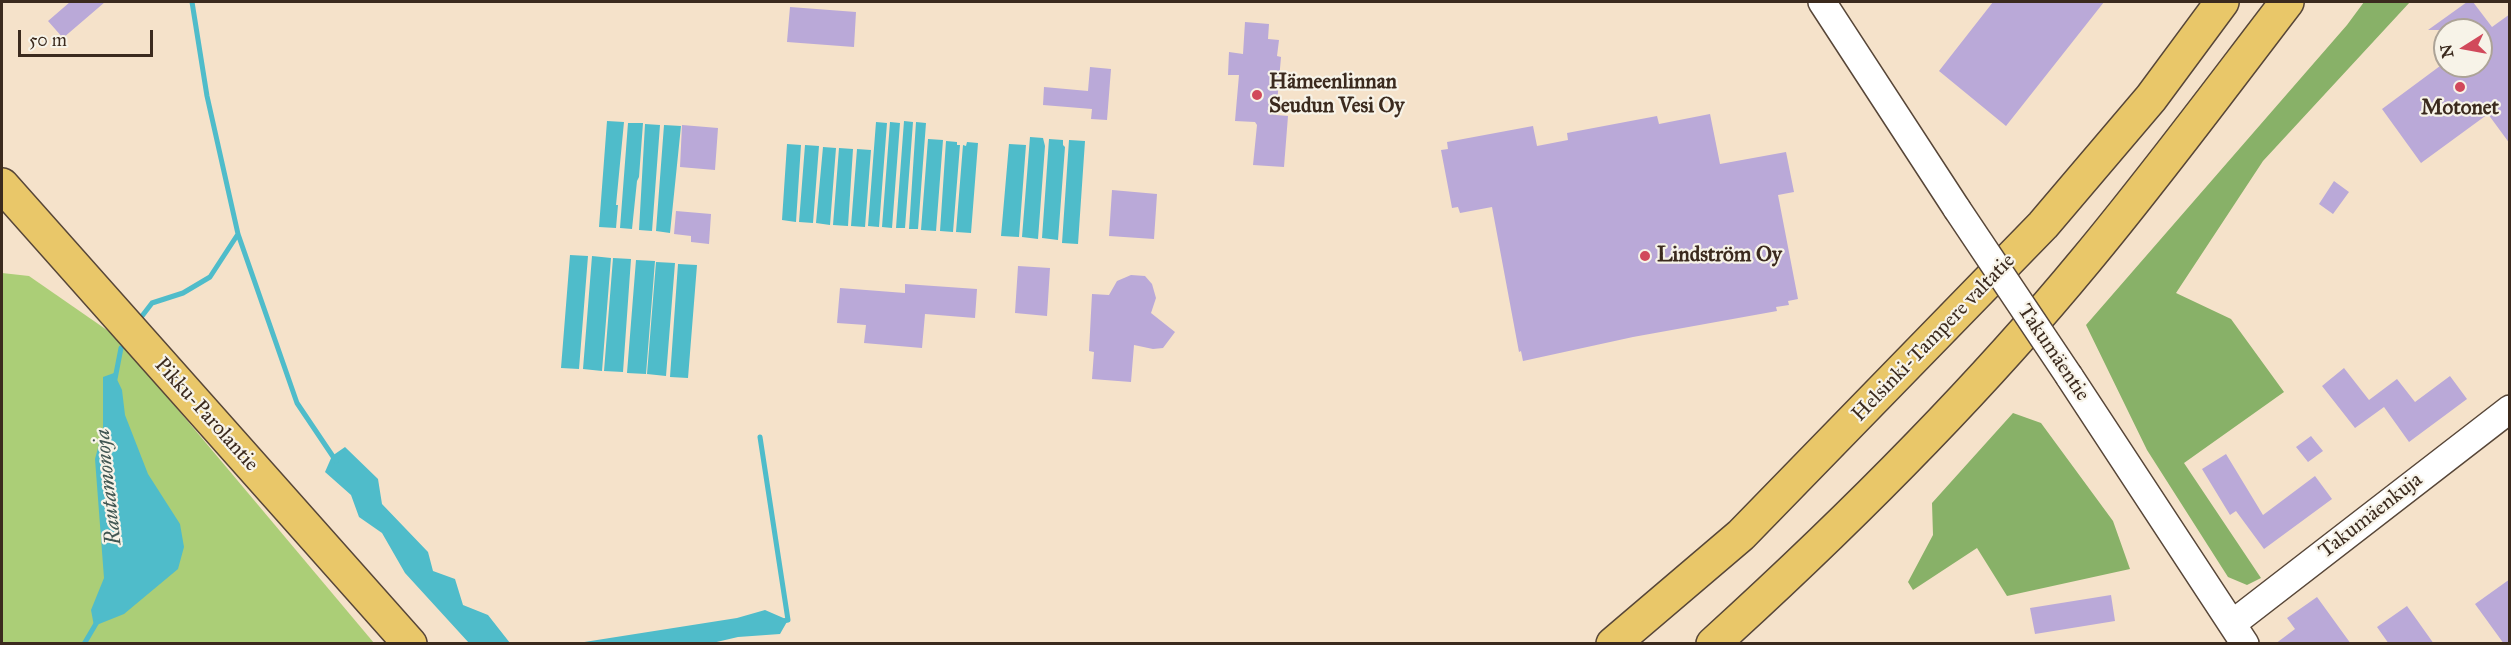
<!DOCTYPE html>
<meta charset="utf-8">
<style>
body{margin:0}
#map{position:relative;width:2511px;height:645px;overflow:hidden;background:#f5e2ca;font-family:"IM FELL Great Primer",serif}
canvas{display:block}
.frame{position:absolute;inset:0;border:3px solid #3b2a1e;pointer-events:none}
.north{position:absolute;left:2433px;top:18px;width:60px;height:60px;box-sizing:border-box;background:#f7f3e8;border:2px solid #aca397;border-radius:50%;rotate:259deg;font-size:16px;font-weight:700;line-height:24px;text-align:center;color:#3b2a1e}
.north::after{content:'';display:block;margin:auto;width:21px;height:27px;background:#d1495b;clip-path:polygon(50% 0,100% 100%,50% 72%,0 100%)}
.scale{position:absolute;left:18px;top:30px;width:135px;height:27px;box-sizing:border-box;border:3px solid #3b2a1e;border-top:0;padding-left:8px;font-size:18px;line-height:21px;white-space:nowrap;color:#3b2a1e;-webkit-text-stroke:4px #f7f3e8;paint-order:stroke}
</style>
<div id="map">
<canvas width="2511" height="645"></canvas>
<div class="frame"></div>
<div class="north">N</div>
<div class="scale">50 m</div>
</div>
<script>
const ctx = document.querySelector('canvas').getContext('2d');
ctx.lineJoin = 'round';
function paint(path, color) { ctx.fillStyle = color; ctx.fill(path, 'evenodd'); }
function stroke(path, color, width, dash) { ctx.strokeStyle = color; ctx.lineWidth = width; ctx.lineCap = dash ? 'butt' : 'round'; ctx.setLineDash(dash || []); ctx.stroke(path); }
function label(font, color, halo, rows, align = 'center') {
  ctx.font = font + ' "IM FELL Great Primer",serif'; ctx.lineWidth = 4.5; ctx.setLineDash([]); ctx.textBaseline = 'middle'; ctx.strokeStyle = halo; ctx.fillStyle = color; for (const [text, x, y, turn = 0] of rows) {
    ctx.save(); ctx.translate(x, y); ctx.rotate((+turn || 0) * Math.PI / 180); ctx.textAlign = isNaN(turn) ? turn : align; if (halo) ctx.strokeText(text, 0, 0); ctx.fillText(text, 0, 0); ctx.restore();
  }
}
paint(new Path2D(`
 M 2,273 L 29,276 L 117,337 L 374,643 L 2,644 Z`), '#abce77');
paint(new Path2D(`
 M 2364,2 L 2410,2 L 2263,161 L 2176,293 L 2231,319 L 2284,392 L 2184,463 L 2261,578 L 2247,585 L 2228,577 L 2147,450 L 2086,325 L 2347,25 Z
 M 2013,413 L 2041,423 L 2113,521 L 2130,569 L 2007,596 L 1977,548 L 1913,590 L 1908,582 L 1933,535 L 1932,503 Z`), '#88b168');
paint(new Path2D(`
 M 607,121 L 624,122 L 616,205 L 618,205 L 616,228 L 599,227 Z
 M 904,121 L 913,122 L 905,228 L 896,228 Z
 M 876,122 L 887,123 L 879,227 L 868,226 Z
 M 890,122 L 900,123 L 892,228 L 882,227 Z
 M 916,122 L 926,123 L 918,229 L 909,229 Z
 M 628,123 L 643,123 L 639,177 L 637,181 L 632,229 L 620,228 Z
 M 645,124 L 660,125 L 652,231 L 639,230 Z
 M 664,125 L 681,126 L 670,233 L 656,231 Z
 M 1030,137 L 1043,138 L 1045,146 L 1038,239 L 1022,237 Z
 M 928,139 L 943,140 L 936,231 L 921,230 Z
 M 1049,139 L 1063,140 L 1063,145 L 1065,147 L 1058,240 L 1042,238 Z
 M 1069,140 L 1085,141 L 1078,244 L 1062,243 Z
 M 946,141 L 957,142 L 957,145 L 960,145 L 953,232 L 940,231 Z
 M 967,142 L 978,143 L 971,233 L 956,232 L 963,145 L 966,146 Z
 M 787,144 L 801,145 L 796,222 L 782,220 Z
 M 1009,144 L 1026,145 L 1019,237 L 1001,236 Z
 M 805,145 L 819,146 L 813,223 L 799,222 Z
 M 823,147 L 836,148 L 830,225 L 816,223 Z
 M 839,148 L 853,149 L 848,226 L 833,225 Z
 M 857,149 L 871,150 L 865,227 L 851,226 Z
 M 570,255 L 588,256 L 579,369 L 561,368 Z
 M 592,256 L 611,258 L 602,371 L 583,369 Z
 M 613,258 L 631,259 L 623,372 L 604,371 Z
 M 636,260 L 655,261 L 646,374 L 627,373 Z
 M 656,262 L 675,263 L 666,376 L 647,374 Z
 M 678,264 L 697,265 L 688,378 L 670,377 Z
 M 114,373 L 122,390 L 125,415 L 148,474 L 180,524 L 184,547 L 178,569 L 124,614 L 94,626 L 91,610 L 104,578 L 95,459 L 103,429 L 103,377 Z
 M 345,447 L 378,479 L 382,504 L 428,552 L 433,571 L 455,579 L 463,605 L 488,615 L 510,643 L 469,643 L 405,573 L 382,533 L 359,517 L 351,495 L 325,472 L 332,456 Z
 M 765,610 L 788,620 L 780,634 L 738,637 L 708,644 L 578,643 L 737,618 Z`), '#4fbcca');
stroke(new Path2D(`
 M 192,2 L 207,96 L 238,234 L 297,403 L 336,461
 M 139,320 L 152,303 L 183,293 L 210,277 L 238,234
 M 115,379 L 121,348
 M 760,437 L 788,620 L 783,621
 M 84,644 L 97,622`), '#4fbcca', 5);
paint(new Path2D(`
 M 70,2 L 105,2 L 63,38 L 48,21 Z
 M 1993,2 L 2104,2 L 2006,126 L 1939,71 Z
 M 2467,2 L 2473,2 L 2492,27 L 2510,14 L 2510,144 L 2488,114 L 2421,163 L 2382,109 L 2440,66 L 2481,66 L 2481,30 L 2428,30 Z
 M 790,7 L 856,12 L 854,47 L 787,42 Z
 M 1245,22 L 1269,24 L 1268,39 L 1279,40 L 1277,56 L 1281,57 L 1276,115 L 1288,116 L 1284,167 L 1253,165 L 1257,125 L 1255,122 L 1235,121 L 1239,75 L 1228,75 L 1229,52 L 1243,54 Z
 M 1090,67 L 1111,69 L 1107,120 L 1091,119 L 1092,109 L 1043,105 L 1044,87 L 1088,91 Z
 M 1710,114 L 1720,164 L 1786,152 L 1794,192 L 1778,195 L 1798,299 L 1788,301 L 1789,305 L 1776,307 L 1777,311 L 1633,337 L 1523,361 L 1521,351 L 1519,352 L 1492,207 L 1460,213 L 1458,207 L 1452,208 L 1441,150 L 1448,149 L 1447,142 L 1533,126 L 1537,146 L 1568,140 L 1567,133 L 1657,116 L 1659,124 Z
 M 682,125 L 718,128 L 715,170 L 680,167 Z
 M 2334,181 L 2349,192 L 2333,214 L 2319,204 Z
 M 1112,190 L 1157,194 L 1154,239 L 1109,236 Z
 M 676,211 L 711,214 L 709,244 L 691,242 L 691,236 L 674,234 Z
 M 1018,266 L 1050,268 L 1047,316 L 1015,313 Z
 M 1131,275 L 1145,276 L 1152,284 L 1156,298 L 1151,313 L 1175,332 L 1163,348 L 1153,349 L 1134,345 L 1131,382 L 1092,379 L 1094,352 L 1089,351 L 1092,294 L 1109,295 L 1117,281 Z
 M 905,284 L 977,289 L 975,318 L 925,314 L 922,348 L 864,343 L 866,325 L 837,323 L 840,288 L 905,293 Z
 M 2344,368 L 2369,400 L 2397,379 L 2415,402 L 2450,376 L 2467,399 L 2409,442 L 2384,407 L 2355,428 L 2322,386 Z
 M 2311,436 L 2323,451 L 2308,462 L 2296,447 Z
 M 2226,454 L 2263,515 L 2315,476 L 2332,499 L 2264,549 L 2236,511 L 2230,515 L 2202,469 Z
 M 2510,579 L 2510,644 L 2504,644 L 2475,604 Z
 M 2111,595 L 2115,621 L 2035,634 L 2030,608 Z
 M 2317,597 L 2351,644 L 2275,644 L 2295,629 L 2287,618 Z
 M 2407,606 L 2434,644 L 2389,644 L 2377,627 Z`), '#baa9d8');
const minor = new Path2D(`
 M 1822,2 L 1957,209
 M 2069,376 L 2245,644
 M 2232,624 L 2510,409`);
const major = new Path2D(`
 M 2,185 L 410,644`);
const highway = new Path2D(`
 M 1613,644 L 1741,535 L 2043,225 L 2151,98 L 2222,2
 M 1713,644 C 1845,524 1973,397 2086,260 C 2156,176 2221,88 2287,2`);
stroke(minor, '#574638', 30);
stroke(major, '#574638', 36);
stroke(highway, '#574638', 36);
stroke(minor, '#fff', 27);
stroke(major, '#e9c769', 33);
stroke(highway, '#e9c769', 33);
const minorBridge = new Path2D(`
 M 1957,209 L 2069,376`);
stroke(minorBridge, '#574638', 30, []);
stroke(minorBridge, '#fff', 27);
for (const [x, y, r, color] of [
 [2460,87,6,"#d1495b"],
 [1257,95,6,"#d1495b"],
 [1645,256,6,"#d1495b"]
]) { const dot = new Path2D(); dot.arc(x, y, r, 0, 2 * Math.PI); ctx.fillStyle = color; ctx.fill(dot); stroke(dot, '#f7f3e8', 2); }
label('bold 21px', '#3b2a1e', '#f7f3e8', [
 ["Hämeenlinnan",1269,83],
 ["Seudun Vesi Oy",1269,107],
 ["Motonet",2460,109,"center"],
 ["Lindström Oy",1657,256]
], 'left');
label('21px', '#3b2a1e', '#f7f3e8', [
 ["Helsinki-Tampere valtatie",1934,338,-46],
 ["Takumäentie",2053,353,56],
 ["Pikku-Parolantie",206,415,48],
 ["Takumäenkuja",2371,516,-38]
]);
label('italic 22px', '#415652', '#f7f3e8', [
 ["Rautamonoja",109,487,-96]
]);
</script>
